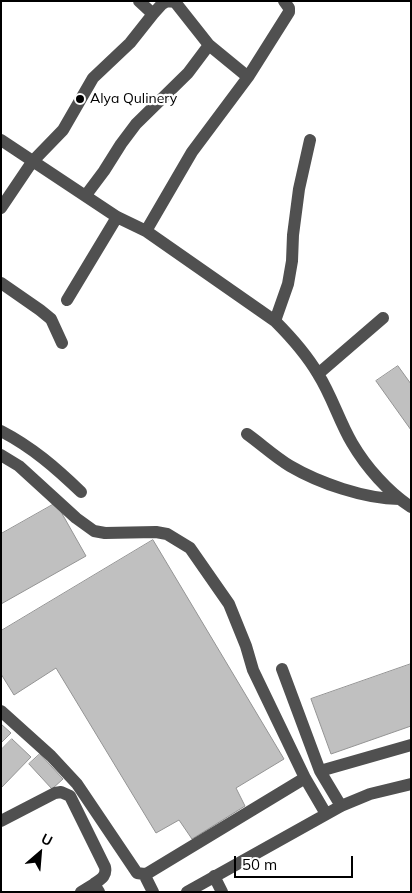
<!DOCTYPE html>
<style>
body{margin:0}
#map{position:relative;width:412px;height:893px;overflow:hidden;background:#fff;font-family:Mulish,sans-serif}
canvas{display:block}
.frame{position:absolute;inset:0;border:2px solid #000;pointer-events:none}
.north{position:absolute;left:15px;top:828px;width:50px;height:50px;-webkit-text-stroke:4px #fff;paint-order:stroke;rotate:27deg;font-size:14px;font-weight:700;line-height:20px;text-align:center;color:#000}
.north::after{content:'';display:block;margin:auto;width:18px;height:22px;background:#000;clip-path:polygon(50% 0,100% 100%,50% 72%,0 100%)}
.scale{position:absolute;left:234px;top:856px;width:119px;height:22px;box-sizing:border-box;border:2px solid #000;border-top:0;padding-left:6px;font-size:15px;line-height:18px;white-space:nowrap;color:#000;-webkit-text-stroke:4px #fff;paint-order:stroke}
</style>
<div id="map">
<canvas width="412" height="893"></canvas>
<div class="frame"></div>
<div class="north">U</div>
<div class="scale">50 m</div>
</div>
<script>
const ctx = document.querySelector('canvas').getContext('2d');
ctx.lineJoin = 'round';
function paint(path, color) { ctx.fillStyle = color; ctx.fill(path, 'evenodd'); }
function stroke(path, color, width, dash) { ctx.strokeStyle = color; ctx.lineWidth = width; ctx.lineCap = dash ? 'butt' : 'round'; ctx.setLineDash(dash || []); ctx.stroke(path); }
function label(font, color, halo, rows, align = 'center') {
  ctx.font = font + ' Mulish,sans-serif'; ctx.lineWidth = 4.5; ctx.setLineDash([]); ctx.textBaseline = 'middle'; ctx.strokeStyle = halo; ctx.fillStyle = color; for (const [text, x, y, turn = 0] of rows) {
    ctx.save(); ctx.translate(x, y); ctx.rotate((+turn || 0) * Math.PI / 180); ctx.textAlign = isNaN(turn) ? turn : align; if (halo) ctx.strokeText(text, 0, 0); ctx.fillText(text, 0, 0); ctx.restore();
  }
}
const building = new Path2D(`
 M 398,366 L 411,384 L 411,430 L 376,381 Z
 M 56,503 L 86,556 L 1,604 L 1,534 Z
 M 153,540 L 284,759 L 236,788 L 245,806 L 192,839 L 179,820 L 156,833 L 56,668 L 14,695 L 1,674 L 1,631 Z
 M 411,664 L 411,726 L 331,754 L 311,699 Z
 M 1,724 L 11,733 L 1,743 Z
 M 12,739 L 31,757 L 1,788 L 1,750 Z
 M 40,754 L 63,779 L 52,789 L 29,764 Z`);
paint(building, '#c0c0c0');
stroke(building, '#949494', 1);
stroke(new Path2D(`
 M 139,1 L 153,14
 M 167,1 L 175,2 L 209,45 L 248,77
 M 1,140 L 117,217 L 146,231 L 275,321 C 290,336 308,357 318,374 C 332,396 339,421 352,443 C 366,467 388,492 411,507
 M 86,195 L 104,171 L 121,144 L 136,124 L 188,73 L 209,45
 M 1,208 L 32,162 L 63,130 L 93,78 L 130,43 L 153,14 L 162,4 L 167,1
 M 146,231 L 192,152 L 248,77 L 289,12 L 289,8 L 284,1
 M 1,283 L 40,310 L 51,319 L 62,343
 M 67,300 L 117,217
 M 275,321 L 288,284 L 292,261 L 293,235 L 299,189 L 310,140
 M 318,374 L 383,318
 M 1,431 C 32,447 56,468 81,492
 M 247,434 C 261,444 275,457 290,466 C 319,483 365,499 399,499
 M 1,455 L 19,466 L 76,518 L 94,531 L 105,533 L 156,532 L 167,534 L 190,548 L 229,604 L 246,646 L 253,670 L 305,778 L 326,814
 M 282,669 L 320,771
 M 1,711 L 51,756 L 77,784 L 137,873 L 144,874 L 148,873 L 305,778
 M 341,806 L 320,771 L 411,745
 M 1,821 L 55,793 L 61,792 L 70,796 L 105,867 C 107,876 101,879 94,884
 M 144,874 L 153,892
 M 214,876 L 222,892
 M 81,892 L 94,884 L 99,892
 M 187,892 L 341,806 L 370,794 L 411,784`), '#505050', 12);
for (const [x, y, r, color] of [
 [80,99,5,"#000"]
]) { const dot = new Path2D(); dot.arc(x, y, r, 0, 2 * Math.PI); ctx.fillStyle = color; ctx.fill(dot); stroke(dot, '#fff', 2); }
label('14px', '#000', '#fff', [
 ["Alya Qulinery",90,99]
], 'left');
</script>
